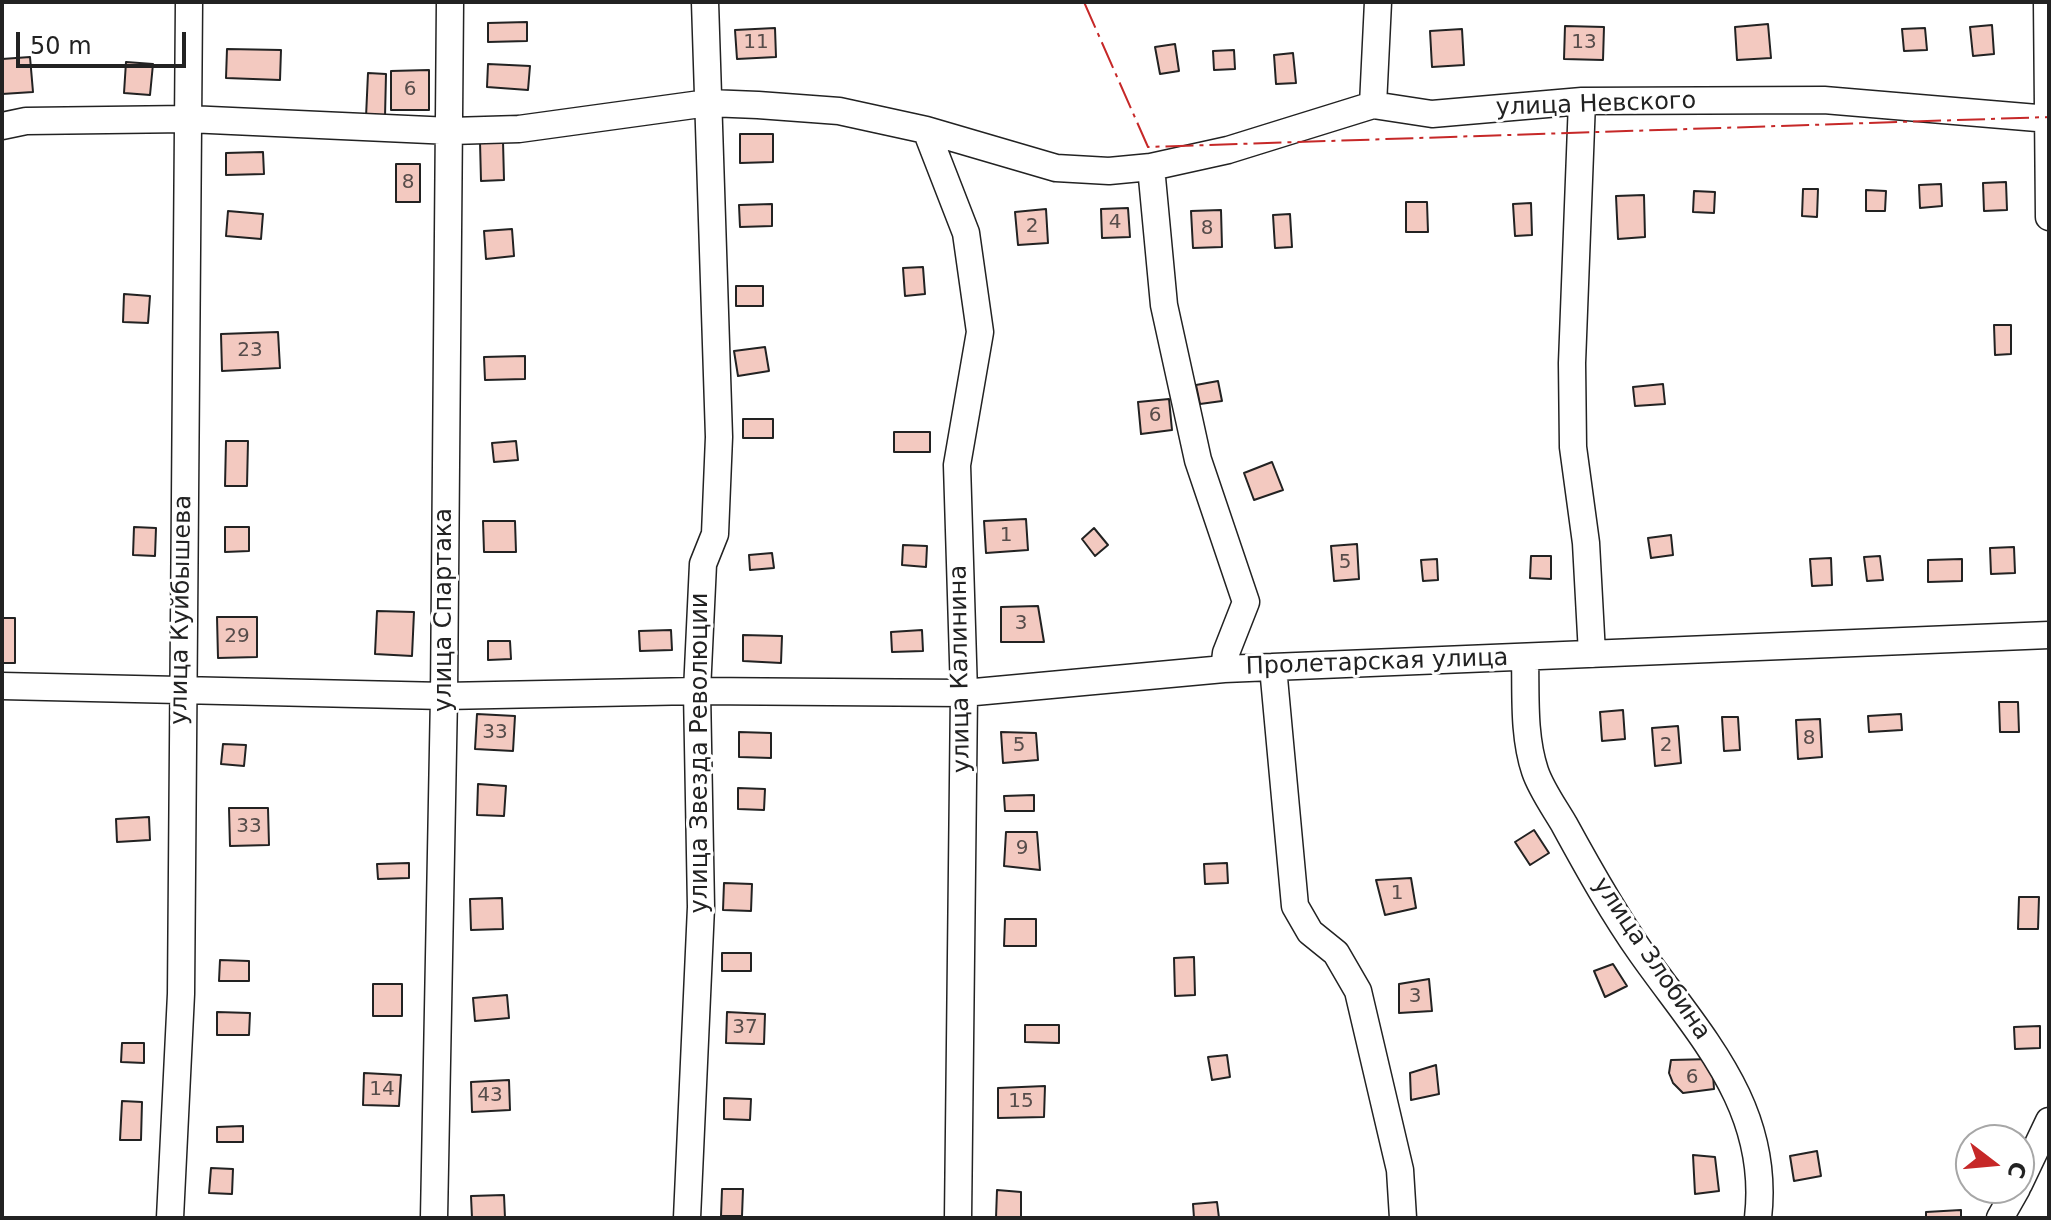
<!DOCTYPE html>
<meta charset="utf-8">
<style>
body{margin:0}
#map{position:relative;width:2051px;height:1220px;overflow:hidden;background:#fff;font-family:"DejaVu Sans",sans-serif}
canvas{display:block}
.frame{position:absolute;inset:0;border:4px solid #222;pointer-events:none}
.north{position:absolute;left:1955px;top:1124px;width:80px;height:80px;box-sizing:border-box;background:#fff;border:2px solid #a7a7a7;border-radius:50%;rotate:106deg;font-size:22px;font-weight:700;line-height:32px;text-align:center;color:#222}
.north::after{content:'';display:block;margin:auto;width:28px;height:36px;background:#c62828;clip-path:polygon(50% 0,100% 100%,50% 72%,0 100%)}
.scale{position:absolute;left:16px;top:32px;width:170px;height:36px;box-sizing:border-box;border:4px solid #222;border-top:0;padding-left:10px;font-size:24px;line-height:28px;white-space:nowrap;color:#222;-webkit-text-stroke:6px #fff;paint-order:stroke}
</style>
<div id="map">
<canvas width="2051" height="1220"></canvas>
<div class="frame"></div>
<div class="north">С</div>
<div class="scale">50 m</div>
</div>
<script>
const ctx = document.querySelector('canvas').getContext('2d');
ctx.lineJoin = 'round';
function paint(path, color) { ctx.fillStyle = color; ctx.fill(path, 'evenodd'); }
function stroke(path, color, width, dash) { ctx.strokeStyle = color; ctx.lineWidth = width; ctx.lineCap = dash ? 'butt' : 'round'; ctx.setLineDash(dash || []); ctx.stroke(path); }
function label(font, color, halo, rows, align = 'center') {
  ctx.font = font + ' "DejaVu Sans",sans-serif'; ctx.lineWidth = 6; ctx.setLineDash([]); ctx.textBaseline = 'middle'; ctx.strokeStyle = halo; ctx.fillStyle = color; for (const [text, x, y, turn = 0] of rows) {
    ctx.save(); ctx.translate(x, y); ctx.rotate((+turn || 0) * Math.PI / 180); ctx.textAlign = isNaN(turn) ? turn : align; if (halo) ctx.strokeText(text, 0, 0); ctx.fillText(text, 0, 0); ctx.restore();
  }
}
const building = new Path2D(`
 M 527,22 L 527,41 L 488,42 L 488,23 Z
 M 1768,24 L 1771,58 L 1737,60 L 1735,27 Z
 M 1992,25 L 1994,54 L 1973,56 L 1970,27 Z
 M 1565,26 L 1604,27 L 1603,60 L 1564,59 Z
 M 775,28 L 776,57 L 737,59 L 735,30 Z
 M 1925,28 L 1927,50 L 1904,51 L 1902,29 Z
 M 1462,29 L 1464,65 L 1432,67 L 1430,31 Z
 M 1175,44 L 1179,71 L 1160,74 L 1155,47 Z
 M 227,49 L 281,50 L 280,80 L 226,78 Z
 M 1234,50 L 1235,69 L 1214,70 L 1213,51 Z
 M 1293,53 L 1296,83 L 1276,84 L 1274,55 Z
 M 30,57 L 33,92 L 2,94 L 2,59 Z
 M 126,62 L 153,64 L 150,95 L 124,93 Z
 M 488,64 L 530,66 L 528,90 L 487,87 Z
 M 429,70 L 429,110 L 391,110 L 391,71 Z
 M 368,73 L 386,74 L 385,117 L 366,117 Z
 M 740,134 L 773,134 L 773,162 L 740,163 Z
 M 503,141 L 504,180 L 481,181 L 480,142 Z
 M 263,152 L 264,174 L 226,175 L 226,153 Z
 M 396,164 L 420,164 L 420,202 L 396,202 Z
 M 2006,182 L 2007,210 L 1984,211 L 1983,183 Z
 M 1941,184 L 1942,206 L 1920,208 L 1919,185 Z
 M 1803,189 L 1818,189 L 1817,217 L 1802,216 Z
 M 1866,190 L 1886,191 L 1885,211 L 1866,211 Z
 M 1694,191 L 1715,192 L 1714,213 L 1693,212 Z
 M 1644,195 L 1645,237 L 1618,239 L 1616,196 Z
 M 1406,202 L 1427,202 L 1428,232 L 1406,232 Z
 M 1531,203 L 1532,235 L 1515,236 L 1513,204 Z
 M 772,204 L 772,226 L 740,227 L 739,205 Z
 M 1128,208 L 1130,237 L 1102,238 L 1101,209 Z
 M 1046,209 L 1048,243 L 1018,245 L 1015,212 Z
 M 1221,210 L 1222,247 L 1193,248 L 1191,211 Z
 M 228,211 L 263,214 L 261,239 L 226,236 Z
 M 1290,214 L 1292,247 L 1275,248 L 1273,215 Z
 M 512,229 L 514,256 L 486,259 L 484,231 Z
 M 923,267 L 925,294 L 905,296 L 903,268 Z
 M 736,286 L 763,286 L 763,306 L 736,306 Z
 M 124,294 L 150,296 L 148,323 L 123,322 Z
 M 1994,325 L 2011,325 L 2011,354 L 1995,355 Z
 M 278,332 L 280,368 L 222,371 L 221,334 Z
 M 765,347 L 769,371 L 738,376 L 734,351 Z
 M 525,356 L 525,379 L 485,380 L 484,357 Z
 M 1218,381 L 1222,401 L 1200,404 L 1196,385 Z
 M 1663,384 L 1665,404 L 1635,406 L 1633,387 Z
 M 1169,399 L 1172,430 L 1141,434 L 1138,402 Z
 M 743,419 L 773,419 L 773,438 L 743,438 Z
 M 894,432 L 930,432 L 930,452 L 894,452 Z
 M 226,441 L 248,441 L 247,486 L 225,486 Z
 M 516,441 L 518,460 L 494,462 L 492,443 Z
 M 1272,462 L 1283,490 L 1254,500 L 1244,473 Z
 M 1026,519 L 1028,550 L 986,553 L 984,521 Z
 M 483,521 L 515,521 L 516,552 L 484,552 Z
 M 134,527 L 156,528 L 155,556 L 133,555 Z
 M 225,527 L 249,527 L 249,551 L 225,552 Z
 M 1094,528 L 1108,545 L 1095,556 L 1082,539 Z
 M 1671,535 L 1673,555 L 1651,558 L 1648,538 Z
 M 1357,544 L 1359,579 L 1334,581 L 1331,546 Z
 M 903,545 L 927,546 L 926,567 L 902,565 Z
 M 2014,547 L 2015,573 L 1991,574 L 1990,548 Z
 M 772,553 L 774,568 L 750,570 L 749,555 Z
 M 1531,556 L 1551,556 L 1551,579 L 1530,578 Z
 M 1880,556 L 1883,580 L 1867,581 L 1864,557 Z
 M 1831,558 L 1832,585 L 1812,586 L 1810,559 Z
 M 1437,559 L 1438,580 L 1423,581 L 1421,560 Z
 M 1962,559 L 1962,581 L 1928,582 L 1928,560 Z
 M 1038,606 L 1044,642 L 1001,642 L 1001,607 Z
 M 377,611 L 414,612 L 412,656 L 375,654 Z
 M 217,617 L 257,617 L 257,657 L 218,658 Z
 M 2,618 L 15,618 L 15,663 L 2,663 Z
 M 671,630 L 672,650 L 640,651 L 639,631 Z
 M 922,630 L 923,651 L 892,652 L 891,632 Z
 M 743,635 L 782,636 L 781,663 L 743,661 Z
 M 488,641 L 510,641 L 511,659 L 488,660 Z
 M 1999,702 L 2018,702 L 2019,732 L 2000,732 Z
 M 1623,710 L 1625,739 L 1602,741 L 1600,712 Z
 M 477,714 L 515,716 L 513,751 L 475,749 Z
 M 1901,714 L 1902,730 L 1869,732 L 1868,716 Z
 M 1722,717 L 1738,717 L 1740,750 L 1724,751 Z
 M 1820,719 L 1822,757 L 1798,759 L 1796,720 Z
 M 1678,726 L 1681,763 L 1655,766 L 1652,728 Z
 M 739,732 L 771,733 L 771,758 L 739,757 Z
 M 1001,732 L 1036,733 L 1038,760 L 1003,763 Z
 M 223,744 L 246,745 L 244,766 L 221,764 Z
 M 478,784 L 506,786 L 504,816 L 477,815 Z
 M 738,788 L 765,789 L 764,810 L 738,809 Z
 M 1034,795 L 1034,811 L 1005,811 L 1004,796 Z
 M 229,808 L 268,808 L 269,845 L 230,846 Z
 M 149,817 L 150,840 L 117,842 L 116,819 Z
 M 1534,830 L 1549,853 L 1530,865 L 1515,842 Z
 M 1006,832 L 1037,832 L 1040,870 L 1004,866 Z
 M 409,863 L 409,878 L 378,879 L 377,864 Z
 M 1227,863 L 1228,883 L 1205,884 L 1204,864 Z
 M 1411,878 L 1416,908 L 1385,915 L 1376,880 Z
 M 724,883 L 752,884 L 751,911 L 723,910 Z
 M 2019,897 L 2039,897 L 2038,929 L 2018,929 Z
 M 502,898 L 503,929 L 471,930 L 470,899 Z
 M 1005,919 L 1036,919 L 1036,946 L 1004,946 Z
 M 722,953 L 751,953 L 751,971 L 722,971 Z
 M 1194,957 L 1195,995 L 1175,996 L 1174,958 Z
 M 220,960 L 249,961 L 249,981 L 219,981 Z
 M 1613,964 L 1627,986 L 1605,997 L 1594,971 Z
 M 1429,979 L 1432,1011 L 1399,1013 L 1399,984 Z
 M 373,984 L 402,984 L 402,1016 L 373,1016 Z
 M 507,995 L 509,1018 L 475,1021 L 473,998 Z
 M 217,1012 L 250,1013 L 249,1035 L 217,1035 Z
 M 727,1012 L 765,1014 L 764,1044 L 726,1043 Z
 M 1025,1025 L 1059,1025 L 1059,1043 L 1025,1042 Z
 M 2040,1026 L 2040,1048 L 2015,1049 L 2014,1027 Z
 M 122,1043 L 144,1043 L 144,1063 L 121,1062 Z
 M 1227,1055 L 1230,1077 L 1212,1080 L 1208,1057 Z
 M 1712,1059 L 1714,1089 L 1683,1093 L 1673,1083 L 1669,1073 L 1671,1060 Z
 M 1436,1065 L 1439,1094 L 1411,1100 L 1410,1073 Z
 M 364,1073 L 401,1075 L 399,1106 L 363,1105 Z
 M 509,1080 L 510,1110 L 472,1112 L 471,1082 Z
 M 1045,1086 L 1044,1117 L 998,1118 L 998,1088 Z
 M 724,1098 L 751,1099 L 750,1120 L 724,1119 Z
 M 122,1101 L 142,1102 L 141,1140 L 120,1140 Z
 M 243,1126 L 243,1142 L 217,1142 L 217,1127 Z
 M 1817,1151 L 1821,1176 L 1794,1181 L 1790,1156 Z
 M 1693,1155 L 1715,1157 L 1719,1191 L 1695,1194 Z
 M 211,1168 L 233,1169 L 232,1194 L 209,1193 Z
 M 722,1189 L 743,1189 L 742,1216 L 721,1216 Z
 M 997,1190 L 1021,1192 L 1021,1218 L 996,1218 Z
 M 504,1195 L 505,1218 L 472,1218 L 471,1196 Z
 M 1217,1202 L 1219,1218 L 1194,1218 L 1193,1204 Z
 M 1961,1210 L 1961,1218 L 1926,1218 L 1926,1212 Z`);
paint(building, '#f3c9c0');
stroke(building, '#222', 2);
const minor = new Path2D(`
 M 2047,2 L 2049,217
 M 1582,101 L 1572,363 L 1573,447 L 1586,543 L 1592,654
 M 1373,105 L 1378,2
 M 2,126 L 26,121 L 188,119 L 451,131 L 519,129 L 708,103 L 758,105 L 839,111 L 926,130 L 1056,168 L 1109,171 L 1151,167 L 1228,150 L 1373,105 L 1432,114 L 1582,101 L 1824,100 L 2049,119
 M 926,130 L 966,233 L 980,332 L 957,465 L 964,693 L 958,1218
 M 1151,167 L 1164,305 L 1198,460 L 1246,602 L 1226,653 L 1224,669
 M 1525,657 C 1526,694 1523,735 1535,771 C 1541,789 1554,807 1564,824 C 1588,868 1613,913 1642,954 C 1700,1036 1771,1107 1758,1218
 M 1273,667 L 1295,906 L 1310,932 L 1336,953 L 1358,991 L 1400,1170 L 1403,1218
 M 2,686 L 444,696 L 697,691 L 964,693 L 1224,669 L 2049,635
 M 2019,1184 L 2049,1121
 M 170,1218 L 181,994 L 189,2
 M 434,1218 L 444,696 L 450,2
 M 687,1218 L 701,907 L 697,691 L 703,564 L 715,534 L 719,437 L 705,2
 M 2000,1218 L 2017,1188`);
stroke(minor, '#222', 29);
stroke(minor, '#fff', 26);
stroke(new Path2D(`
 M 1084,2 L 1148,147 L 2049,117`), '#c62828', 2, [28, 6, 4, 6]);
label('20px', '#564c4a', null, [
 ["11",756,43],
 ["13",1584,43],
 ["6",410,90],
 ["8",408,183],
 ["4",1115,223],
 ["2",1032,227],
 ["8",1207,229],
 ["23",250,351],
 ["6",1155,416],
 ["1",1006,536],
 ["5",1345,563],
 ["3",1021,624],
 ["29",237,637],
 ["33",495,733],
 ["8",1809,739],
 ["5",1019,746],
 ["2",1666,746],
 ["33",249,827],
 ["9",1022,849],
 ["1",1397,894],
 ["3",1415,997],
 ["37",745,1028],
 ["6",1692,1078],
 ["14",382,1090],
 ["43",490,1096],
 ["15",1021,1102]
]);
label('24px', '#222', '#fff', [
 ["улица Невского",1596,105,-2],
 ["улица Куйбышева",182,610,-89],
 ["улица Спартака",445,610,-90],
 ["Пролетарская улица",1377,663,-2],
 ["улица Калинина",961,669,-91],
 ["улица Звезда Революции",701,753,-90],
 ["улица Злобина",1651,959,56]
]);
</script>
